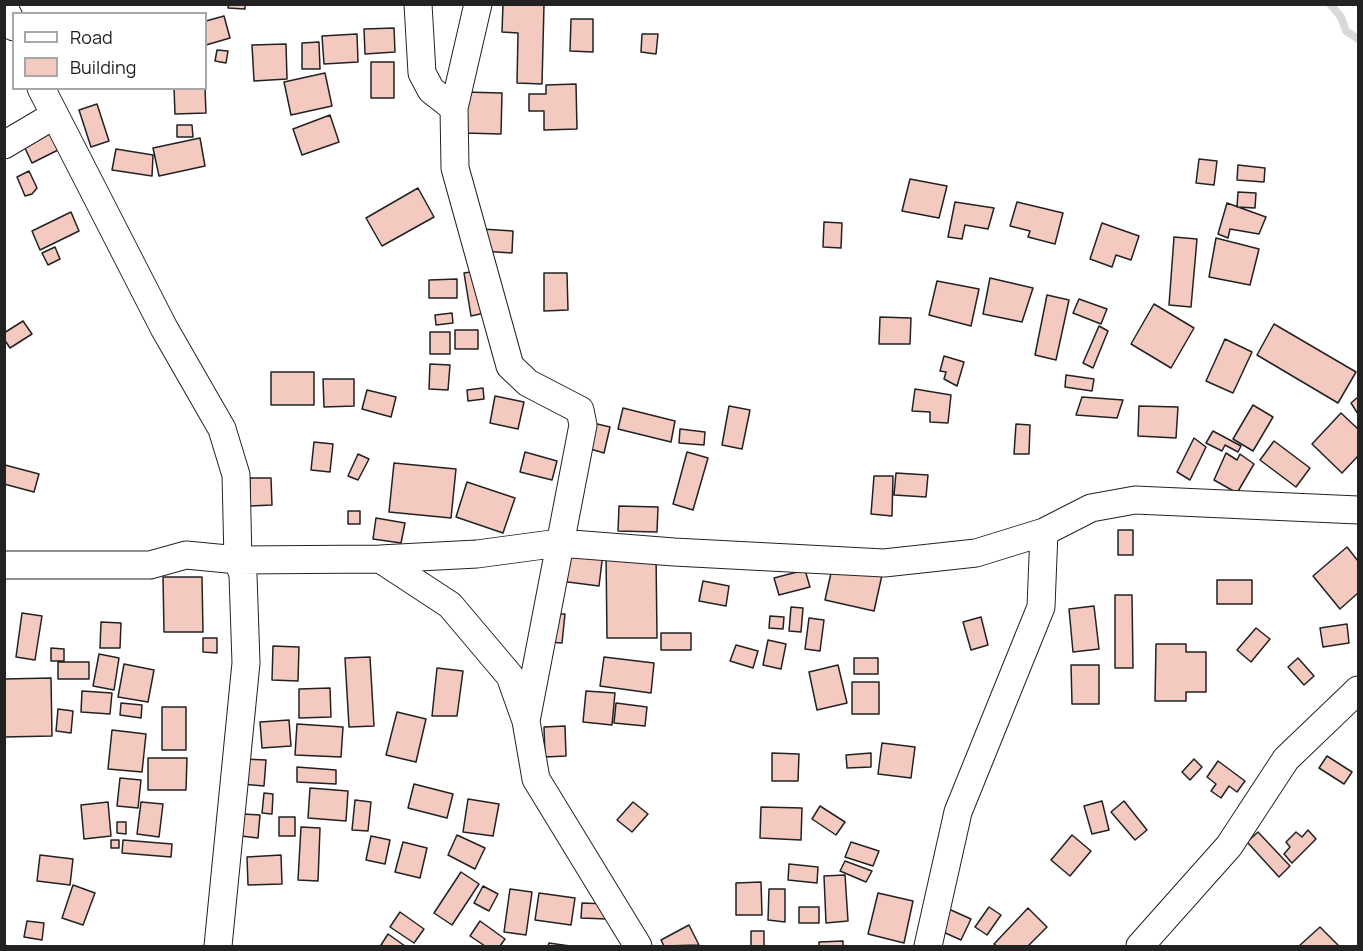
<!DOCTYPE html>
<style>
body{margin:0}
#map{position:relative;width:1363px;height:951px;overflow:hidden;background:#fff;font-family:Manrope,sans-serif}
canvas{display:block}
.frame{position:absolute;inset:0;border:6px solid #222;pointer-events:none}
.legend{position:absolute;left:12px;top:12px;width:195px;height:78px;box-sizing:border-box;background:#fff;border:2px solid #a7a7a7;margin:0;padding:8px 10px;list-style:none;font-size:18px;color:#222}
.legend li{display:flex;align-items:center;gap:12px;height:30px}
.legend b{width:30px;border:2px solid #a7a7a7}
</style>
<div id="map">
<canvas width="1363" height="951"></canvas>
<div class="frame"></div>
<ul class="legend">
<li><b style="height:8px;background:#fff"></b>Road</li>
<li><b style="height:16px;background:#f3c9c0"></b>Building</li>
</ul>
</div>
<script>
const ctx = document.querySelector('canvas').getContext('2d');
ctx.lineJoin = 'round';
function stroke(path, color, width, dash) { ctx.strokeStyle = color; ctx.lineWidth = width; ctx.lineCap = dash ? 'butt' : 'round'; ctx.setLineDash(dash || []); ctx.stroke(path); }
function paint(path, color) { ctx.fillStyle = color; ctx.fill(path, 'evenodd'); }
stroke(new Path2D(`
 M 1330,4 L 1341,17 L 1346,31 L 1358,39`), '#d9d9d9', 8);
const building = new Path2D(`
 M 229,4 L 245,4 L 245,9 L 228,8 Z
 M 503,4 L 544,5 L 542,84 L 517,83 L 518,33 L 502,32 Z
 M 224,16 L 230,38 L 206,45 L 206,21 Z
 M 571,19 L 593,19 L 593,52 L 570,51 Z
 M 394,28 L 395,52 L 365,54 L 364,29 Z
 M 357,34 L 358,62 L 324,64 L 322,36 Z
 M 642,34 L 658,34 L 656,54 L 641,52 Z
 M 319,42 L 320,69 L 302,69 L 302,43 Z
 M 286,44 L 287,79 L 254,81 L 252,45 Z
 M 217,50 L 228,51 L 226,63 L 215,61 Z
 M 371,62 L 394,62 L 394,98 L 371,98 Z
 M 325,73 L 332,106 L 291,115 L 284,82 Z
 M 576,84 L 577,129 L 544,130 L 544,111 L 529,111 L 529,94 L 546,94 L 546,85 Z
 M 174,88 L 205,88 L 206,113 L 175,114 Z
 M 465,92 L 502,93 L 501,134 L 463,133 Z
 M 97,104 L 109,141 L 91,147 L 79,110 Z
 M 330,115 L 339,142 L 302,155 L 293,129 Z
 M 177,125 L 192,125 L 193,137 L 177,137 Z
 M 58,127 L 66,146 L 32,163 L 23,144 Z
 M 200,138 L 205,166 L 159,176 L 153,148 Z
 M 116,149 L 153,155 L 152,176 L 112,170 Z
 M 1199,159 L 1217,161 L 1214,185 L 1196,183 Z
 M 1238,165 L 1265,168 L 1264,182 L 1237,180 Z
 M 29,171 L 37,188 L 32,194 L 25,196 L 17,177 Z
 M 910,179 L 947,186 L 939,218 L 902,211 Z
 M 418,188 L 434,217 L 382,246 L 366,218 Z
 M 1238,192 L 1256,193 L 1255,208 L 1237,207 Z
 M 955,202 L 994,208 L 988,229 L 965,225 L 962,239 L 948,237 Z
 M 1017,202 L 1063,213 L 1055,244 L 1028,237 L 1030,231 L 1010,226 Z
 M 1227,203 L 1266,217 L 1259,234 L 1230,229 L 1228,238 L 1218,234 Z
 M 71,212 L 79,231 L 40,250 L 32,231 Z
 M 824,222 L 842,223 L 841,248 L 823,247 Z
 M 1102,223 L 1139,236 L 1131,260 L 1116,255 L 1112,267 L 1090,259 Z
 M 482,229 L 513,231 L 512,253 L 481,251 Z
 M 1174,237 L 1197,239 L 1191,307 L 1169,305 Z
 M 1216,238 L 1259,249 L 1250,285 L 1209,277 Z
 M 55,247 L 60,259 L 48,265 L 42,253 Z
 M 483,270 L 489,312 L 471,316 L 464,273 Z
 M 544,273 L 567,273 L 568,310 L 544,311 Z
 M 990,278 L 1033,288 L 1022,322 L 983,314 Z
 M 457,279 L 457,298 L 429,298 L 429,280 Z
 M 937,281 L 979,289 L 971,326 L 929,315 Z
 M 1047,295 L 1069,300 L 1056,360 L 1035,355 Z
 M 1079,299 L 1107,309 L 1101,324 L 1073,313 Z
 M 1154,304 L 1194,328 L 1171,368 L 1131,344 Z
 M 452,313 L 453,323 L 436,325 L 435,315 Z
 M 880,317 L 911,318 L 910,344 L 879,344 Z
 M 23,321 L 32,334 L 10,348 L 4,339 L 4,333 Z
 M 1274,324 L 1356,372 L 1338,403 L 1257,355 Z
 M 1099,326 L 1108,331 L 1093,368 L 1083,363 Z
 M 455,330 L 478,330 L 478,349 L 455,349 Z
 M 430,332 L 450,332 L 450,354 L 430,354 Z
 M 1225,339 L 1252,352 L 1233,393 L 1206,381 Z
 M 944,356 L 964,362 L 957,386 L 944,379 L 946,372 L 940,371 Z
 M 430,364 L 450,365 L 448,390 L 429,389 Z
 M 271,372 L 314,372 L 314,405 L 271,405 Z
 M 1066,375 L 1094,379 L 1092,391 L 1065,387 Z
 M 323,379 L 354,379 L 354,406 L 324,407 Z
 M 483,388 L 484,399 L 468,401 L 467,390 Z
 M 915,389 L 951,395 L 948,423 L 930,422 L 930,412 L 912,411 Z
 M 367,390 L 396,397 L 391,417 L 362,409 Z
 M 495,396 L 524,402 L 518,429 L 490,423 Z
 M 1082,397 L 1123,400 L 1117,418 L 1076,415 Z
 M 1358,397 L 1358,414 L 1351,403 Z
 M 1253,405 L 1273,417 L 1253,451 L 1233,439 Z
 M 729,406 L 750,410 L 742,449 L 722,445 Z
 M 1139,406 L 1178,407 L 1176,438 L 1138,436 Z
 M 623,408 L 675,421 L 671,442 L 618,429 Z
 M 1341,413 L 1358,429 L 1358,456 L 1342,473 L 1312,444 Z
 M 593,423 L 610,427 L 604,453 L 587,448 Z
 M 1016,424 L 1030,425 L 1029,454 L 1014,454 Z
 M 680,429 L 705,432 L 704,445 L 679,443 Z
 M 1213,431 L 1241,446 L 1238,452 L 1225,445 L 1222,451 L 1206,443 Z
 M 1194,438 L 1206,447 L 1190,480 L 1177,472 Z
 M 1274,441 L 1310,468 L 1296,487 L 1260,460 Z
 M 314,442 L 333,444 L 330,472 L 311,470 Z
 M 525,452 L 557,461 L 552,480 L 520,472 Z
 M 687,452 L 708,458 L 693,510 L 673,504 Z
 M 1226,453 L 1237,460 L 1240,454 L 1254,464 L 1237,493 L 1214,480 Z
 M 358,454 L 369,459 L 358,480 L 348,476 Z
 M 394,463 L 456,469 L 451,518 L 389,512 Z
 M 5,465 L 39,474 L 34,492 L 4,484 Z
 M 896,473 L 928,475 L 926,497 L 894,495 Z
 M 874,476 L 893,476 L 892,516 L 871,514 Z
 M 250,478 L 271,478 L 272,505 L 250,506 Z
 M 467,482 L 515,498 L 503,533 L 456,517 Z
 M 619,506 L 658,507 L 657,532 L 618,531 Z
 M 348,511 L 360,511 L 360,524 L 348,524 Z
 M 376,518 L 405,523 L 401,543 L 373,539 Z
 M 1118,530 L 1133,530 L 1133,555 L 1118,555 Z
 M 1347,547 L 1358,561 L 1358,593 L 1340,609 L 1313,576 Z
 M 564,549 L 603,553 L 599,586 L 560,581 Z
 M 656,552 L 657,638 L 607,638 L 606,553 Z
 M 833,564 L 882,575 L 874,611 L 825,600 Z
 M 805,570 L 810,587 L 779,595 L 774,578 Z
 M 163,577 L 202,577 L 203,632 L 164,632 Z
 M 1217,580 L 1252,580 L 1252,604 L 1217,604 Z
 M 703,581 L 729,586 L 726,606 L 699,601 Z
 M 1115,595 L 1132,595 L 1133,668 L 1115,668 Z
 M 1094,606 L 1099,649 L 1073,652 L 1069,609 Z
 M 791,607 L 803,608 L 801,632 L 789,631 Z
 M 22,613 L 42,616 L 35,660 L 16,657 Z
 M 551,614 L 565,614 L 562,643 L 548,642 Z
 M 770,616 L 784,617 L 783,629 L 769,628 Z
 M 981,617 L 988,645 L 971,650 L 963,622 Z
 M 809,618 L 824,620 L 820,651 L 805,649 Z
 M 101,622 L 121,623 L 120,648 L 100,648 Z
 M 1347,624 L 1349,643 L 1323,647 L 1320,628 Z
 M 1256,628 L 1270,639 L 1251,662 L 1237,650 Z
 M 661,633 L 691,633 L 691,650 L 661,650 Z
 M 203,638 L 217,638 L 217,653 L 203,652 Z
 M 768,640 L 786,644 L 781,669 L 763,665 Z
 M 1156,644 L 1186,644 L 1186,652 L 1206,652 L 1206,692 L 1186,692 L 1186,701 L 1155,701 Z
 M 736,645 L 758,651 L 753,668 L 730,661 Z
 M 273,646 L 299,647 L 298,681 L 272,680 Z
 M 51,648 L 64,649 L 64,661 L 51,661 Z
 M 99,654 L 119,658 L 114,690 L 93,686 Z
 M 370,657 L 374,726 L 349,727 L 345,658 Z
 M 604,657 L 654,663 L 651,693 L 600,686 Z
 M 854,658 L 878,658 L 878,674 L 854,674 Z
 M 1298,658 L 1314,676 L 1304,685 L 1288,667 Z
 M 58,662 L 89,662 L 89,679 L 58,679 Z
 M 124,664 L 154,670 L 148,702 L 118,697 Z
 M 838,665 L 847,703 L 817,710 L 809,672 Z
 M 1071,665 L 1099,665 L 1099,704 L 1072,704 Z
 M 437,668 L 463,671 L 457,716 L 432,716 Z
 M 51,678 L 52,736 L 4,737 L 4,679 Z
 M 852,682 L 879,682 L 879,714 L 852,714 Z
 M 330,688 L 331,717 L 299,718 L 299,689 Z
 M 82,691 L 112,693 L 110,714 L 81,712 Z
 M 586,691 L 615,693 L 612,725 L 583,722 Z
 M 121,703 L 142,705 L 141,718 L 120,715 Z
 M 616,703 L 647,707 L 645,726 L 614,723 Z
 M 162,707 L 186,707 L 186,750 L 162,750 Z
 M 58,709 L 73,711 L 71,733 L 56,731 Z
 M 397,712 L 426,719 L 416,762 L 386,755 Z
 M 289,720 L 291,746 L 262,748 L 260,722 Z
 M 297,724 L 343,727 L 341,757 L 295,755 Z
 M 565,726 L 566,756 L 545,757 L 544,727 Z
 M 112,730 L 146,734 L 142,772 L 108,769 Z
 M 882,743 L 915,747 L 911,778 L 878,774 Z
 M 772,753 L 799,754 L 798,781 L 772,781 Z
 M 871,753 L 871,767 L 847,768 L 846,755 Z
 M 1327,756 L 1352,772 L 1344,784 L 1319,768 Z
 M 148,758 L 187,758 L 186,790 L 148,790 Z
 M 243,759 L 266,760 L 264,786 L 241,784 Z
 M 1194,759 L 1202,767 L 1190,780 L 1182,772 Z
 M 1218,761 L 1245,781 L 1237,792 L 1229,786 L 1221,798 L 1211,791 L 1216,784 L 1207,777 Z
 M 297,767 L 336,770 L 336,784 L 297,782 Z
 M 120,778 L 141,780 L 138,808 L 117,806 Z
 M 414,784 L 453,794 L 447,818 L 408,808 Z
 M 310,788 L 348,791 L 346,821 L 308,818 Z
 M 264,793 L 273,794 L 272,814 L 262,813 Z
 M 468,799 L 499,804 L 493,836 L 463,832 Z
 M 355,800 L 371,802 L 368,831 L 352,830 Z
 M 1102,801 L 1109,830 L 1092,834 L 1084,806 Z
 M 1124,801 L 1147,830 L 1135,840 L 1111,812 Z
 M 108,802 L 111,836 L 84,839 L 81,805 Z
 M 141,802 L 163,804 L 159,837 L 137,834 Z
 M 633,802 L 648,814 L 632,832 L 617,820 Z
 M 820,806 L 845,822 L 836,835 L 812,819 Z
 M 761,807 L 802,808 L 801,840 L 760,838 Z
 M 243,814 L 260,815 L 258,838 L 241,836 Z
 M 279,817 L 295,817 L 295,836 L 279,836 Z
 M 117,822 L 126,822 L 126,834 L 117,833 Z
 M 301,827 L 320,828 L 318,881 L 298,880 Z
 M 1308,830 L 1316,839 L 1292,863 L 1284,854 L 1290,847 L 1286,842 L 1296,832 L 1302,837 Z
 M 1258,832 L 1290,866 L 1279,877 L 1247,842 Z
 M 457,835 L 485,848 L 475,869 L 448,855 Z
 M 1072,835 L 1091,851 L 1070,876 L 1051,860 Z
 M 371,836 L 390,840 L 385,864 L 366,860 Z
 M 111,840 L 119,840 L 119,848 L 111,848 Z
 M 123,840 L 172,844 L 171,857 L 122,853 Z
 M 403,842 L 427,848 L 420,878 L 395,872 Z
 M 851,842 L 879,851 L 873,866 L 845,857 Z
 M 40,855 L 73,859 L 70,885 L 37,881 Z
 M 281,855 L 282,884 L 248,885 L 247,857 Z
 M 845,861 L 872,871 L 866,882 L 840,871 Z
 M 789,864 L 818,867 L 817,883 L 788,880 Z
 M 461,872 L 479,884 L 452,925 L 434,913 Z
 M 845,875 L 848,921 L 826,923 L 824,876 Z
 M 761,882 L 762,915 L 736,915 L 736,883 Z
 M 73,885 L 95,893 L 83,925 L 62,918 Z
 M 483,886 L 498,894 L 489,911 L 474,903 Z
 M 510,889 L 532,892 L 526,935 L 504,932 Z
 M 769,889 L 785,889 L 785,922 L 768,920 Z
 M 539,893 L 575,898 L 571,925 L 535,920 Z
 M 878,893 L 913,901 L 904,943 L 868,934 Z
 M 582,903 L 608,904 L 607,919 L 581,918 Z
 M 942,906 L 971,919 L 961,940 L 932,927 Z
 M 799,907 L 819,907 L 819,923 L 799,923 Z
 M 989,907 L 1001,915 L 987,935 L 975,927 Z
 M 1028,908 L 1047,927 L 1028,946 L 997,946 L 994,944 Z
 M 400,912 L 424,929 L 414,943 L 390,927 Z
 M 27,921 L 44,923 L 42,940 L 24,937 Z
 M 480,921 L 505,939 L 500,946 L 485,946 L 470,936 Z
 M 689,925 L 699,945 L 664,946 L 661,940 Z
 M 1320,927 L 1339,946 L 1299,946 Z
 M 751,931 L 764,931 L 764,946 L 751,946 Z
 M 388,934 L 405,946 L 384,946 L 381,945 Z
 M 843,941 L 843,946 L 819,946 L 819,942 Z
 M 549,943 L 570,946 L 548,946 Z`);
paint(building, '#f3c9c0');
stroke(building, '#222', 1.5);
const minor = new Path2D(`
 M 418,4 L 422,73 L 431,90 L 454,108
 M 478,4 L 454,108 L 455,168 L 510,366 L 528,383 L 580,410 L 583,425 L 526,721
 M 4,7 L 14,27
 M 41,88 L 164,328 L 222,429 L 236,475 L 238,560 L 243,575 L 246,663 L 218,946
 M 4,145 L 53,116
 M 380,559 L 450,605 L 510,676 L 526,721 L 536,779 L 638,946
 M 4,565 L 150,565 L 186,555 L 238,560 L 380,559 L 477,554 L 559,543 L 674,552 L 884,563 L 976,553 L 1044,532
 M 928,946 L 958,812 L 1041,607 L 1044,532 L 1091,508 L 1135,500 L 1358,510
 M 1140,946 L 1229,846 L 1286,759 L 1358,690`);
stroke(minor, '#222', 29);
stroke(minor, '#fff', 27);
</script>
